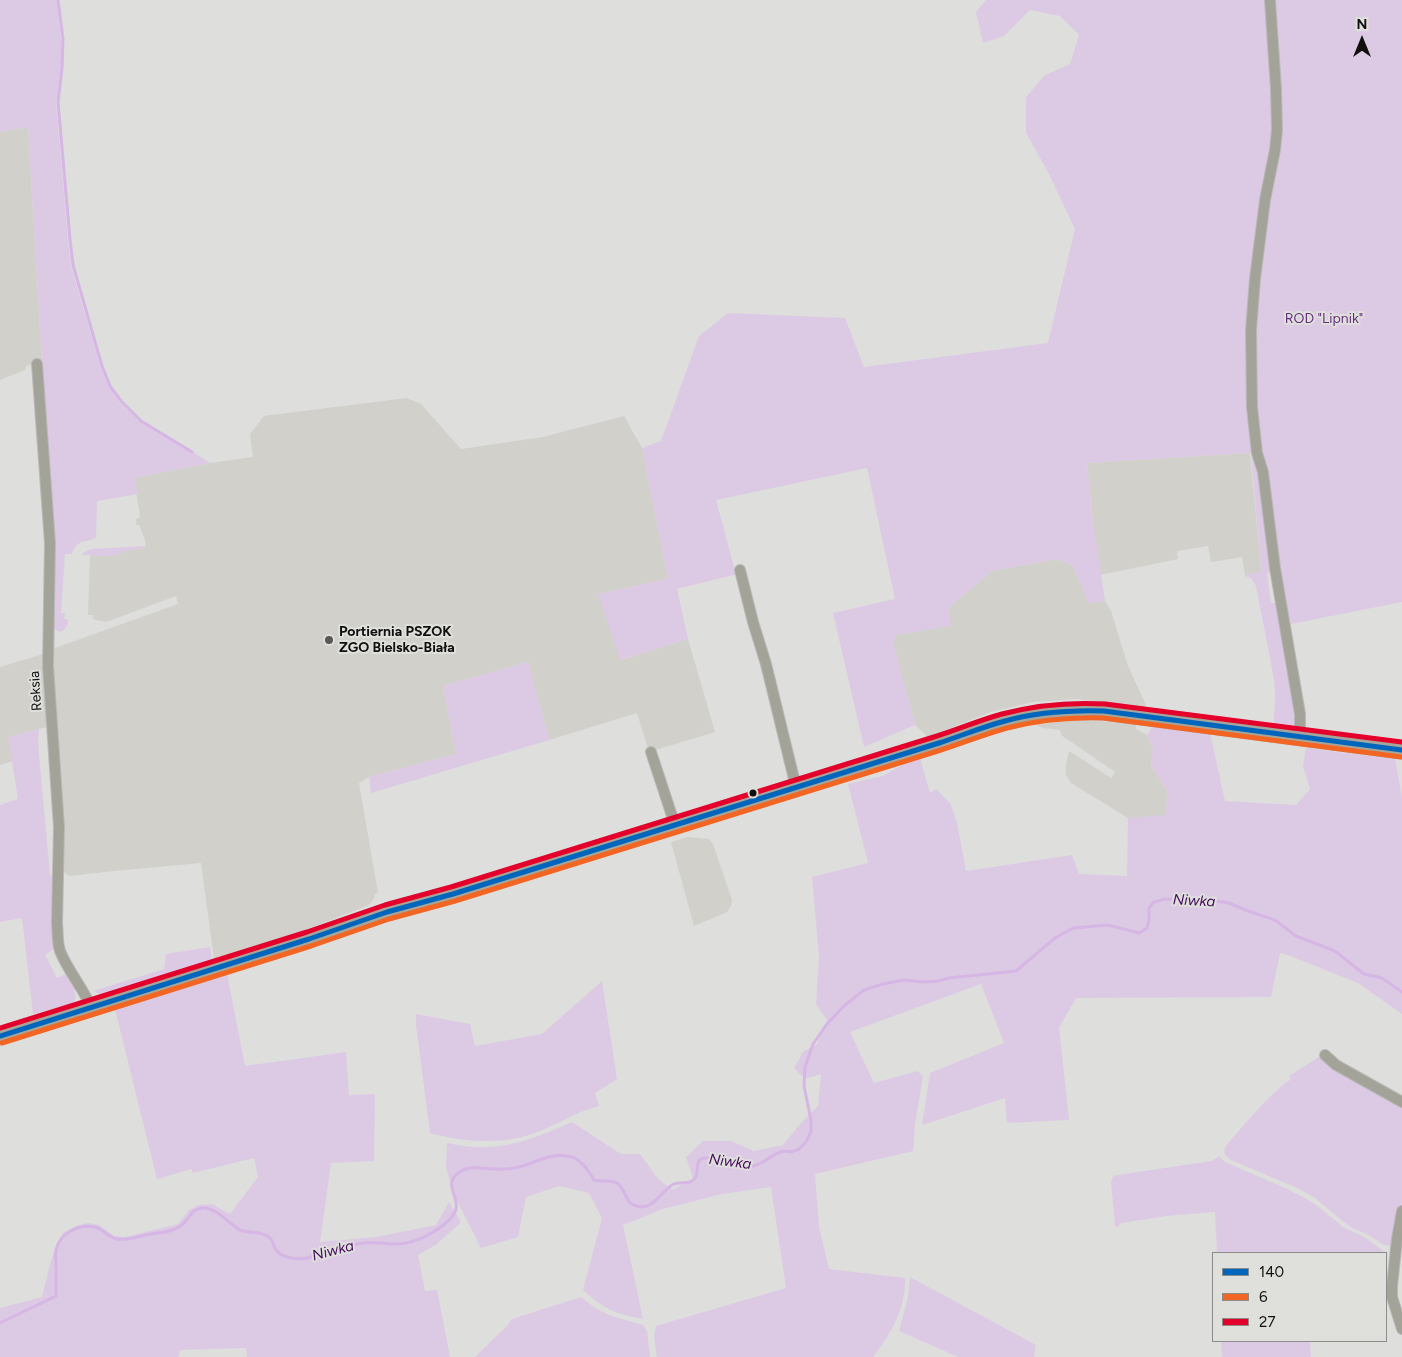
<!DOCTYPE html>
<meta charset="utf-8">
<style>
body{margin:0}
#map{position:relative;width:1402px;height:1357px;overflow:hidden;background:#dededd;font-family:Figtree,sans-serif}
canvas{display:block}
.legend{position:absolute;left:1212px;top:1252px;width:175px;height:90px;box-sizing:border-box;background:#dfdfdc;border:1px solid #8c8c8a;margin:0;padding:6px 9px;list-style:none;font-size:15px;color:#10100f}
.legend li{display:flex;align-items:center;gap:10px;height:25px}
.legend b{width:25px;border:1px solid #8c8c8a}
.north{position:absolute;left:1337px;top:15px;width:50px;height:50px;-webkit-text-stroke:4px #dfdfdc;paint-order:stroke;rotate:0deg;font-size:14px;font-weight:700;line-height:20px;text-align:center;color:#10100f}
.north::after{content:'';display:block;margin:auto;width:18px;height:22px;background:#10100f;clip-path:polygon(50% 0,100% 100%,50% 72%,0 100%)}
</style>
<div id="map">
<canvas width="1402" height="1357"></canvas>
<ul class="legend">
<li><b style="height:6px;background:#0065bd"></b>140</li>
<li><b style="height:6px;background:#f26522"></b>6</li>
<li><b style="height:6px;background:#e4002b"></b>27</li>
</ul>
<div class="north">N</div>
</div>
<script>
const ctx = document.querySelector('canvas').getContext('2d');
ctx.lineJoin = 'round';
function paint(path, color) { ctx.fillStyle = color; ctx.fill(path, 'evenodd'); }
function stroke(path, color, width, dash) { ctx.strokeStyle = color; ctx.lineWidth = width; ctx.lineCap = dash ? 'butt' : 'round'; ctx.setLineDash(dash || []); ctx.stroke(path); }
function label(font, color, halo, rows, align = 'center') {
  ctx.font = font + ' Figtree,sans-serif'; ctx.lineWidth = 4; ctx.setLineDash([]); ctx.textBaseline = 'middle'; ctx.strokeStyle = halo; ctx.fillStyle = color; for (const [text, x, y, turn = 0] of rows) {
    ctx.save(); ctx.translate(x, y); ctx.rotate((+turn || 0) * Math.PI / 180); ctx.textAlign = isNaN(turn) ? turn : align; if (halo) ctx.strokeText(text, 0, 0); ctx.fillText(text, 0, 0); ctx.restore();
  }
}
paint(new Path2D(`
 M 28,127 L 42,363 L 26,366 L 25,370 L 0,380 L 0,132 Z
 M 407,398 L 421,404 L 461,449 L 543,437 L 624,416 L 642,448 L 668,579 L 599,594 L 621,660 L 688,639 L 715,732 L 649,752 L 637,713 L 549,740 L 528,662 L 443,686 L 456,754 L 369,777 L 359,783 L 378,893 L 375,894 L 374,898 L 371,903 L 367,906 L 305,930 L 214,959 L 201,863 L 104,872 L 70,876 L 67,875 L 64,871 L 64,825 L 52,649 L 178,604 L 176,596 L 106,622 L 93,619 L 93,615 L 88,615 L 90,555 L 113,556 L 125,551 L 146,547 L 145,540 L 139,525 L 136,525 L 136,519 L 140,517 L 134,478 L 210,463 L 253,457 L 250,434 L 264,416 Z
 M 1250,453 L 1261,570 L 1259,572 L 1245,575 L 1242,557 L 1211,562 L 1208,546 L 1177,551 L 1178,559 L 1100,575 L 1092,514 L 1087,463 Z
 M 1057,559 L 1072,565 L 1089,603 L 1105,601 L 1111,611 L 1128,666 L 1145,703 L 1145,707 L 1077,699 L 1033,702 L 991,712 L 928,737 L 915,725 L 893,642 L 897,635 L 950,626 L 949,607 L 992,571 Z
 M 43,654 L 47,727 L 8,737 L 13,761 L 0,765 L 0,667 Z
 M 1088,720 L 1136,724 L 1136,729 L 1147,735 L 1153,748 L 1151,766 L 1167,790 L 1166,816 L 1128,818 L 1071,783 L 1066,775 L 1066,765 L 1069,751 L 1111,778 L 1115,772 L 1061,735 L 1060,730 L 1043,728 L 1036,725 L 1065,721 Z
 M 688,837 L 709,839 L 713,844 L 732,900 L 731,906 L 727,912 L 694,926 L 671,842 Z`), '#d1d0cb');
paint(new Path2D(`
 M 0,0 L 57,0 L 61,40 L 61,69 L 56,103 L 68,242 L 71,266 L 78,291 L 101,368 L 109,387 L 120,403 L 140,422 L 192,453 L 193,452 L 210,463 L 134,478 L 138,494 L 97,501 L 96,538 C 85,543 76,539 72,554 L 65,554 L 61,613 L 65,613 L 64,619 L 68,619 C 68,630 60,637 52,626 L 55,554 L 42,363 L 28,127 L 0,132 Z
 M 986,0 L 1402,0 L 1402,602 L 1291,624 L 1280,567 L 1273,572 L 1267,573 L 1271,603 L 1278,603 L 1296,710 L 1294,724 L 1291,727 L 1274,724 C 1273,717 1275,710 1275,703 C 1275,693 1275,684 1273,674 L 1256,586 L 1251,578 L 1245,576 L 1245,575 L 1259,572 L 1261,570 L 1251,453 L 1249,453 L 1087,463 L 1092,514 L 1105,601 L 1089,604 L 1072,565 L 1057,559 L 992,571 L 949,607 L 951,626 L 897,635 L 893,642 L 915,725 L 864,747 L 833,613 L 895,599 L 867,468 L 716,500 L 734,567 L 738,574 L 677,589 L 688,639 L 620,660 L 598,594 L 668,579 L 642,448 L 661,441 L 699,336 L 728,313 L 845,318 L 864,367 L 1048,343 L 1075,229 L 1048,172 L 1026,133 L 1026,97 L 1045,75 L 1070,64 L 1079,35 L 1060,16 L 1030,10 L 1004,36 L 983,43 L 976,12 Z
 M 146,546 L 147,547 L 125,551 L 113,556 L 82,555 L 84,552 L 92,549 Z
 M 528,662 L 549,740 L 371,793 L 369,777 L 456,754 L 443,686 Z
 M 1153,726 L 1210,733 L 1225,801 L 1296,805 L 1310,789 L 1303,766 L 1306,748 L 1395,759 L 1402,798 L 1402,1014 L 1358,983 L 1288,955 L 1280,953 L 1271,997 L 1076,998 L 1059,1028 L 1069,1120 L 1007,1123 L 1005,1098 L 922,1125 L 930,1073 L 1004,1043 L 981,984 L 850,1032 L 874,1083 L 918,1071 L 923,1076 L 915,1124 L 913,1151 L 815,1174 L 819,1227 L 829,1269 L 905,1278 C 906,1308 891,1334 873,1357 L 657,1357 L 654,1337 L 656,1326 L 786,1288 L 771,1187 L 722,1194 L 663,1209 L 623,1225 L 643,1319 C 615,1314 604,1309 583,1290 L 602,1218 L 589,1193 L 559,1186 L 526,1197 L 518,1237 L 481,1248 L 454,1195 L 446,1167 L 447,1143 C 497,1154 526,1142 572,1122 L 621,1154 L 640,1154 L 658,1179 L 673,1190 L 693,1178 L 686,1157 L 703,1141 L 731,1141 L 754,1151 L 783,1145 L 801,1123 L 818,1106 L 821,1074 L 805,1079 L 794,1068 L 803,1052 L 817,1044 L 827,1020 L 816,1004 L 819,957 L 812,877 L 868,863 L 848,784 L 883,776 L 907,762 L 920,758 L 930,793 L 936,789 L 950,803 L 957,823 L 966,871 L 1072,855 L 1079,874 L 1127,876 L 1128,818 L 1166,815 L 1167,790 L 1151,766 L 1153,748 L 1147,735 Z
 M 39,729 L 38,743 L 50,875 L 54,875 L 53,934 L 54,949 L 45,955 L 57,978 L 66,974 L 76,989 L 74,991 L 76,998 L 73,1003 L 33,1014 L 22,918 L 0,922 L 0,805 L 18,799 L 8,737 Z
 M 210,947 L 212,960 L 104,994 L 100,994 L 93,991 L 164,969 L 166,954 Z
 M 227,974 L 245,1066 L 346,1052 L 349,1095 L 375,1094 L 374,1161 L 331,1163 L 320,1242 L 376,1237 L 436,1225 L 449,1202 L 461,1222 L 437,1244 L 418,1255 L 425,1291 L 437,1290 L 450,1357 L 247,1357 L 246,1348 L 180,1350 L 178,1357 L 0,1357 L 0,1308 L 42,1297 L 49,1268 L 55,1249 L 63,1233 L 76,1226 L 88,1223 L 99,1225 L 114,1236 L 125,1237 L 178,1224 L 189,1210 L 199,1205 L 212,1204 L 230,1214 L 258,1177 L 254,1158 L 193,1173 L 191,1169 L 157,1179 L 115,1009 Z
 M 602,981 L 617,1079 L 595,1093 L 599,1106 C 591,1109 582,1111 574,1115 C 560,1122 546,1129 532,1134 C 499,1145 463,1142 430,1133 L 416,1025 L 416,1014 L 470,1024 L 475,1046 L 542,1034 Z
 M 1322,1055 L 1402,1106 L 1402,1200 L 1394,1243 L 1390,1246 L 1384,1245 L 1367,1234 L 1354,1229 L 1345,1223 L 1315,1198 L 1297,1188 L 1231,1160 C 1226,1157 1222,1153 1226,1146 C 1246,1123 1266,1097 1291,1079 L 1289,1076 Z
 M 1219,1156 L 1225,1162 L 1285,1188 L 1305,1198 L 1319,1207 L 1343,1227 L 1366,1238 L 1386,1253 L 1217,1253 L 1215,1212 L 1167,1216 L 1121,1223 L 1118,1227 L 1115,1226 L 1111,1182 L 1113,1177 L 1117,1175 L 1212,1161 Z
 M 910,1277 L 1036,1345 L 1034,1357 L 958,1357 L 899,1331 L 908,1297 Z
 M 581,1297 L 595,1308 L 611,1316 L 643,1325 L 647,1331 L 650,1357 L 475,1357 L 507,1326 L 512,1319 Z
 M 1221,1341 L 1310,1341 L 1311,1357 L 1222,1357 Z`), '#dccae4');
stroke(new Path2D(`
 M 58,0 L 63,39 L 62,68 L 58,102 L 70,240 L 73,265 L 102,366 L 110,386 L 121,401 L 141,421 L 192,452
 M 0,1323 L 56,1296 C 56,1286 56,1276 56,1266 C 56,1261 55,1255 56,1250 C 60,1233 78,1224 94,1227 C 103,1228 108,1238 117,1239 C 128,1241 140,1236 150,1234 C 156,1233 163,1233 169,1231 C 174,1230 182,1226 185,1222 C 191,1215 194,1207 205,1208 C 217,1209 230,1224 240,1230 C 250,1234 260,1230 269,1237 C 273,1240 272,1242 274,1246 C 278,1258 297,1260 307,1258 C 324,1254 341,1247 358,1244 C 371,1241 383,1244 396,1244 C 407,1244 419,1240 428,1235 C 437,1230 453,1220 456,1209 C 459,1196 444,1185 457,1174 C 471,1162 488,1171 504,1169 C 509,1169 515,1168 519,1167 C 535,1163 550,1153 567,1156 C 580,1157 588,1170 594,1180 C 601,1182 611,1180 617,1183 C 623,1187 624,1194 628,1200 C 629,1203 633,1205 637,1206 C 652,1211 661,1192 672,1185 C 680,1180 691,1187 696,1176 C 698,1171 697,1165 699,1160 C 714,1152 732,1168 749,1167 C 768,1165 774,1147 792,1152 L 799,1149 L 806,1142 L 811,1132 L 811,1120 L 804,1086 L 805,1067 L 813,1044 L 827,1024 L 844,1006 L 864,990 L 883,984 L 904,980 L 923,982 L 938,981 L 949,978 L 1016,971 L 1055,938 L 1073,928 L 1108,925 L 1139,933 L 1147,928 L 1149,920 L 1149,908 L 1154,902 L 1165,899 L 1211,900 L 1229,903 L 1248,911 L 1275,920 L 1296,936 L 1335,951 L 1364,974 L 1382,978 L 1402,992`), '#d6b6e4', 3);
const street = new Path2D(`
 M 1270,0 L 1276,89 L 1277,130 L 1275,150 L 1265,200 L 1255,279 L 1251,330 L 1252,407 L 1257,453 L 1263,472 L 1275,568 L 1300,714 L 1300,737
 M 37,364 L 50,543 L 48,666 L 59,827 L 57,923 C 58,932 57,942 60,951 C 68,971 83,988 91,1007
 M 740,570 L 753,622 L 766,664 L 796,787
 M 651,752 L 675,825
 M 1325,1055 L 1336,1065 L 1402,1102
 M 1402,1211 L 1397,1239 L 1392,1286 L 1392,1297 L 1402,1329`);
const primary = new Path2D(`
 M 0,1036 L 309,939 L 387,912 L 453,894 L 939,743 C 961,736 983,727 1005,721 C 1038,712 1070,709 1104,711 L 1402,750`);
stroke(street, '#b9b9b8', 12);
stroke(primary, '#b9b9b8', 19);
stroke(street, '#a4a399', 10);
stroke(primary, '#a6a59a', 16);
stroke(new Path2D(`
 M 0,1036 L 309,939 L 387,912 L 453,894 L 939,743 C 961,736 982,727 1005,721 C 1037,712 1070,710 1104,711 L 1402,750`), '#0065bd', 5);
stroke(new Path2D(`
 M 2,1043 L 311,946 L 389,919 L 455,901 L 941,750 C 963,743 985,734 1007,728 C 1039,720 1071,717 1103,718 L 1401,757`), '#f26522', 5);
stroke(new Path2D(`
 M 0,1028 L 307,932 L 385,905 L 451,887 L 937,736 C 959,729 980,720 1002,714 C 1036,705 1070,702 1105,704 L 1402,742`), '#e4002b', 5);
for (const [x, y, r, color] of [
 [329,640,5,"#585857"],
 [753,793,4.5,"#10100f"]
]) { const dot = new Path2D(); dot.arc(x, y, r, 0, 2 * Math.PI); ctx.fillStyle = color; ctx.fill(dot); stroke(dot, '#dfdfdc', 2); }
label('14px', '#662f7d', '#dfdfdc', [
 ["ROD \"Lipnik\"",1324,319]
]);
label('bold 14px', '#10100f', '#dfdfdc', [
 ["Portiernia PSZOK",339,632],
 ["ZGO Bielsko-Biała",339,648]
], 'left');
label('14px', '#10100f', '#dfdfdc', [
 ["Reksia",36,691,-94]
]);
label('italic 15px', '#480e5e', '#dfdfdc', [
 ["Niwka",1194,901,3],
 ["Niwka",730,1162,7],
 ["Niwka",333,1251,-15]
]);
</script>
